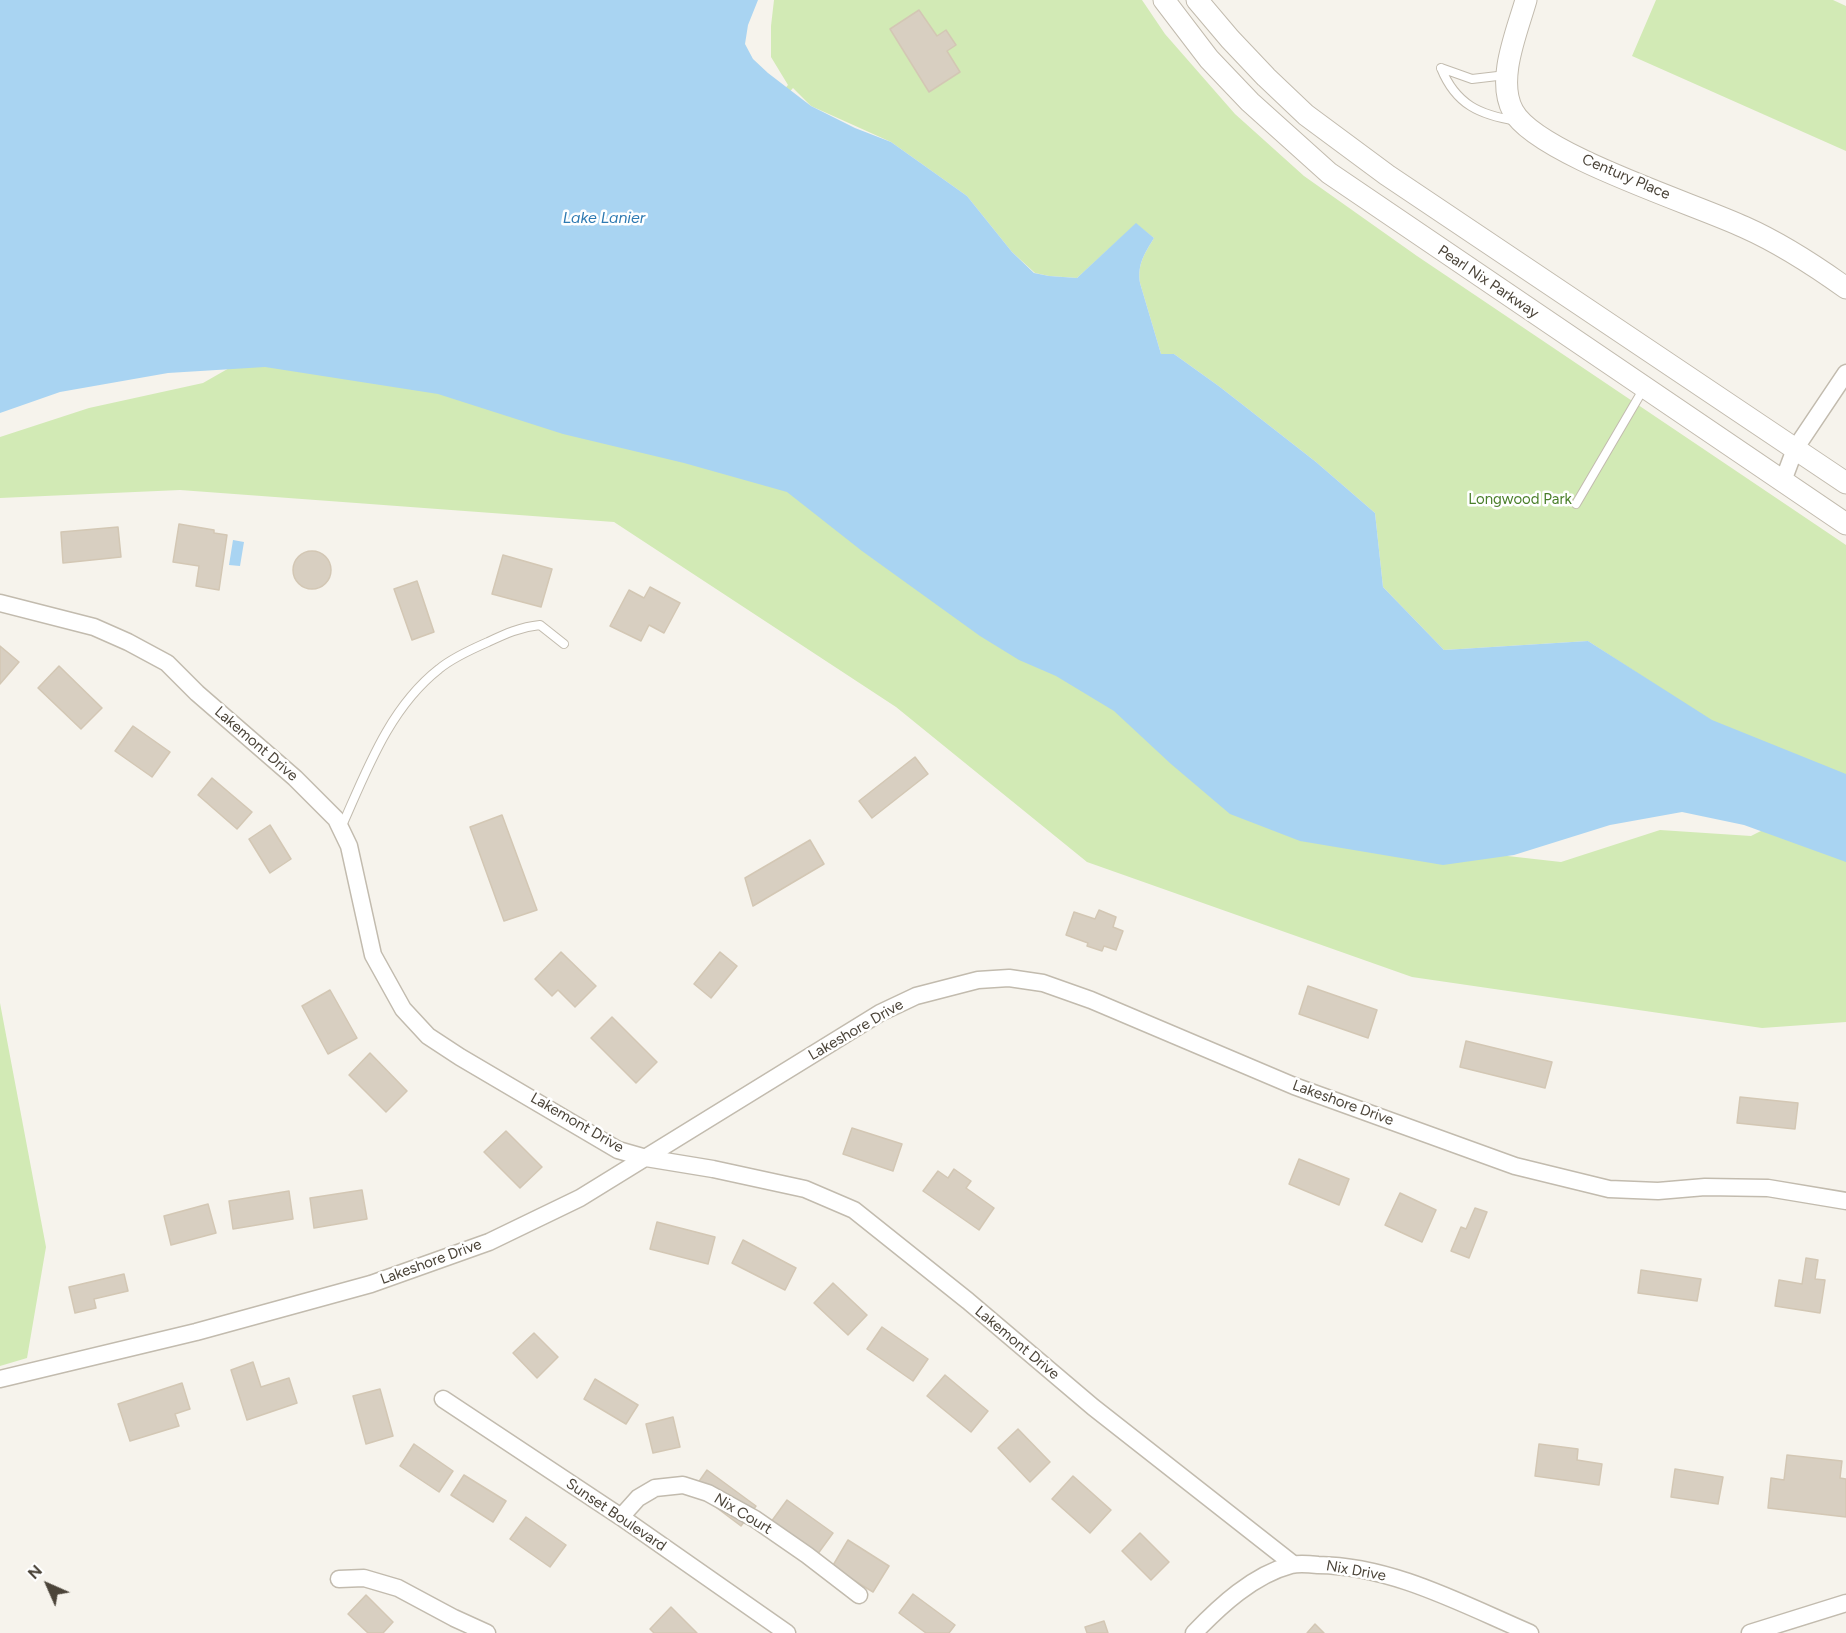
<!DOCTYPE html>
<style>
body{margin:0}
#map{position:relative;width:1846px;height:1633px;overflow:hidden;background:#f6f3ec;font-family:Figtree,sans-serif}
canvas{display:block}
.north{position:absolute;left:18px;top:1555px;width:60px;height:60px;-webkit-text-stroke:4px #fff;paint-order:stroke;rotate:315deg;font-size:16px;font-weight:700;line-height:24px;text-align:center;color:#4b4439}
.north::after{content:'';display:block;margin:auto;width:21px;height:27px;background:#4b4439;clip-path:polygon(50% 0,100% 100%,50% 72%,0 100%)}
</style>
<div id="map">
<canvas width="1846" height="1633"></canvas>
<div class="north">N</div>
</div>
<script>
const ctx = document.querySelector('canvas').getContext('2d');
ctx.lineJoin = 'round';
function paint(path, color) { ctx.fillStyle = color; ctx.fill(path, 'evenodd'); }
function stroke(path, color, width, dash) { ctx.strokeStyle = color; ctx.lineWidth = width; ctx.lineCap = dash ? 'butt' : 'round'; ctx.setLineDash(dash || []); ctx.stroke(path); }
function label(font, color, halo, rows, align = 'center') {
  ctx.font = font + ' Figtree,sans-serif'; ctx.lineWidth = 5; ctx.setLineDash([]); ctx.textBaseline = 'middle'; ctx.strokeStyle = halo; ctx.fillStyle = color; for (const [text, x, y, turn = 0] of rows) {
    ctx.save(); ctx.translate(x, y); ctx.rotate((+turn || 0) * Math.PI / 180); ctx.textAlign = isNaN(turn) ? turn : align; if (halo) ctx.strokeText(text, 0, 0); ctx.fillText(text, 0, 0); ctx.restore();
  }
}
paint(new Path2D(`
 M 774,0 L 1142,0 L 1165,34 L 1235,114 L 1304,176 L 1417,256 L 1846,545 L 1846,1022 L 1762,1028 L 1412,977 L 1087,862 L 896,707 L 614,522 L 180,490 L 0,498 L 0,437 L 89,408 L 203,383 L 287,335 L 674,429 L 874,525 L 1365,840 L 1561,862 L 1660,830 L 1751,836 L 1828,797 L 1588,641 L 1444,650 L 1383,587 L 1375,513 L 1316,462 L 1220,387 L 1174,354 L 1161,354 L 1140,283 C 1137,264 1145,253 1154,238 L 1136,224 L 1077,278 L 1049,276 L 1035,273 L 1012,252 L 967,196 L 891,142 L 811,106 L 793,88 L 758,128 L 753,125 L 788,85 L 771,57 L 771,26 Z
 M 1656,0 L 1833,0 L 1846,6 L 1846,151 L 1632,56 Z
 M 0,1003 L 46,1247 L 27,1358 L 0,1366 Z`), '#d2eab5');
paint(new Path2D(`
 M 0,0 L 758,0 L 748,25 L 745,44 L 753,59 L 768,73 L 811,106 L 855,128 L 891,142 L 967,196 L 1012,252 L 1034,273 L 1049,276 L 1077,278 L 1136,223 L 1154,238 C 1145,253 1137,264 1140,283 L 1161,354 L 1174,354 L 1220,387 L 1316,462 L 1375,513 L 1383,587 L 1444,650 L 1588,641 L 1712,720 L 1846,774 L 1846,862 L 1744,825 L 1682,812 L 1610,825 L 1514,855 L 1443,865 L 1300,841 L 1230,814 L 1171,764 L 1114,711 L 1056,676 L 1019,660 L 980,636 L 862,551 L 787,492 L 684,463 L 563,434 L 438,394 L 265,367 L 168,373 L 60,392 L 0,413 Z
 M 233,540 L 244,542 L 240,566 L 229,565 Z`), '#a9d4f2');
const building = new Path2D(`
 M 919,10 L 937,36 L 946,30 L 956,45 L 947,51 L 960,72 L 929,92 L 890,29 Z
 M 179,524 L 214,530 L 214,533 L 227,535 L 219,590 L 196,586 L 199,566 L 173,562 Z
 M 118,527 L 121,557 L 63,563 L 61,532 Z
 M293 570a19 19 0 1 1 38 0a19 19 0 1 1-38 0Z
 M 503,555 L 552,569 L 541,607 L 492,594 Z
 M 417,581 L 434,632 L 412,640 L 394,589 Z
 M 650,587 L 680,603 L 664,633 L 649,625 L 641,641 L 610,626 L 629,590 L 644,598 Z
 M 0,646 L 19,662 L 0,684 Z
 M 59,666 L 102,708 L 81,729 L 38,688 Z
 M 133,726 L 170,752 L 152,777 L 115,751 Z
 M 915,757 L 928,774 L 872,818 L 859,801 Z
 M 212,778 L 252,812 L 237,829 L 198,795 Z
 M 502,815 L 537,910 L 504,921 L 470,827 Z
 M 270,825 L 291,859 L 270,873 L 249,839 Z
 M 810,840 L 824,864 L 753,906 L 745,878 Z
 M 1099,910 L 1116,917 L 1113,927 L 1123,931 L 1116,950 L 1104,946 L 1102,951 L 1087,946 L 1088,943 L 1066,935 L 1074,912 L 1095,919 Z
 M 561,952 L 596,986 L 575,1007 L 558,990 L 552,996 L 535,979 Z
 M 720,952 L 737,966 L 711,998 L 694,984 Z
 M 1308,986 L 1377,1010 L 1368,1038 L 1299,1014 Z
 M 330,990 L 357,1038 L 328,1054 L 302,1006 Z
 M 612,1017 L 657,1062 L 636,1083 L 591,1038 Z
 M 1466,1041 L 1552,1062 L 1545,1088 L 1460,1067 Z
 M 370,1053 L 407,1091 L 386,1112 L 349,1075 Z
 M 1740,1097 L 1798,1103 L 1795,1129 L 1737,1123 Z
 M 852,1128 L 902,1144 L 893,1171 L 843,1154 Z
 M 506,1131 L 542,1167 L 520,1188 L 484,1152 Z
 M 1299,1159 L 1349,1179 L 1339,1205 L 1289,1184 Z
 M 954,1169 L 971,1181 L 966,1188 L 994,1208 L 979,1230 L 923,1191 L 938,1171 L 948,1178 Z
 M 362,1190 L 367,1219 L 314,1228 L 310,1198 Z
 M 289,1191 L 293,1219 L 233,1229 L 229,1201 Z
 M 1400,1193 L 1436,1210 L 1422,1242 L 1385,1225 Z
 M 208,1204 L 216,1233 L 171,1245 L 164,1216 Z
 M 1475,1208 L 1487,1212 L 1469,1258 L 1451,1251 L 1461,1227 L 1466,1229 Z
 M 657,1222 L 715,1237 L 708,1264 L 650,1249 Z
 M 743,1240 L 796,1268 L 785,1290 L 732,1263 Z
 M 1806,1258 L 1818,1260 L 1815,1279 L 1825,1280 L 1820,1313 L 1775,1306 L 1779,1280 L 1802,1284 Z
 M 1641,1270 L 1701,1279 L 1697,1301 L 1638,1293 Z
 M 124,1274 L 128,1291 L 94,1299 L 96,1308 L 75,1313 L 69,1287 Z
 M 833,1283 L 867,1315 L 848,1335 L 814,1303 Z
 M 882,1327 L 928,1359 L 913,1381 L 867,1349 Z
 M 534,1333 L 558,1357 L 537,1378 L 513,1353 Z
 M 253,1362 L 261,1387 L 289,1378 L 297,1403 L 247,1420 L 231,1370 Z
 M 945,1375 L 988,1411 L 971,1432 L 927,1396 Z
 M 595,1379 L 638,1405 L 626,1424 L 584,1399 Z
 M 182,1383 L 190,1409 L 175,1414 L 179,1426 L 130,1441 L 118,1404 Z
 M 380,1389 L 393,1436 L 366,1444 L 353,1396 Z
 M 673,1417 L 680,1447 L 653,1453 L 646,1424 Z
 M 1018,1429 L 1050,1462 L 1030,1482 L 998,1448 Z
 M 414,1444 L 453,1471 L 439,1492 L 400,1466 Z
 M 1539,1444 L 1578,1449 L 1577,1460 L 1602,1464 L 1599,1485 L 1535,1476 Z
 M 1787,1455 L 1842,1461 L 1840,1478 L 1846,1479 L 1846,1517 L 1768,1508 L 1771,1478 L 1784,1480 Z
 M 1675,1469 L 1723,1477 L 1718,1504 L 1671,1497 Z
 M 707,1470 L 756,1506 L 741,1526 L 693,1490 Z
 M 464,1475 L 506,1501 L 493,1522 L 451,1495 Z
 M 1073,1476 L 1111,1510 L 1090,1533 L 1052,1499 Z
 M 787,1500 L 833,1533 L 817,1555 L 771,1522 Z
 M 526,1517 L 566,1545 L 550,1567 L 510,1539 Z
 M 1140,1533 L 1169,1562 L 1151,1580 L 1122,1551 Z
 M 848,1540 L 889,1566 L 873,1592 L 832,1567 Z
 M 913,1594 L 955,1625 L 949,1633 L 926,1633 L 899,1613 Z
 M 366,1595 L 393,1622 L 383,1633 L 368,1633 L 348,1614 Z
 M 671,1607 L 697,1633 L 654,1633 L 650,1629 Z
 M 1104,1621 L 1108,1633 L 1087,1633 L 1085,1627 Z
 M 1315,1624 L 1324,1633 L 1307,1633 Z`);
paint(building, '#d8cfc1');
stroke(building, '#d3c7b4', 1.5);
const service = new Path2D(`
 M 1441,68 C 1456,105 1480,115 1517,121
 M 1441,68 L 1472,79 L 1506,75
 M 1576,504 L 1644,388
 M 341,828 C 366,772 389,708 439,669 C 452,658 472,649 488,642 C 505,634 520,627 540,625 L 564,644`);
const minor = new Path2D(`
 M 1783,481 L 1795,449 L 1846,373
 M 0,603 L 94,627 L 128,642 L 167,663 L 197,693 L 295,778 L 336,819 L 349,846 L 373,955 L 403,1009 L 428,1036 L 460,1057 L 618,1150 L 646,1158 L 713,1169 L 805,1189 L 854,1210 L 968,1301 L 1093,1407 L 1293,1564
 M 0,1379 L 196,1332 L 371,1284 L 489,1242 L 580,1198 L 880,1013 L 916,996 L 978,980 L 1009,978 L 1043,983 L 1091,1000 L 1294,1086 L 1515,1166 L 1609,1189 L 1658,1191 L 1705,1187 L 1768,1188 L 1846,1201
 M 443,1399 L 621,1517 L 787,1633
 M 621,1517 L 638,1498 L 655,1488 L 683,1485 L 708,1493 L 755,1519 L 807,1555 L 859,1595
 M 339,1579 L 364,1578 L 398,1588 L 454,1618 L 487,1633
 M 1194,1633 C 1220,1606 1253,1575 1291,1565 C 1299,1563 1309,1564 1318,1565 C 1393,1566 1462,1604 1530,1633
 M 1750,1633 L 1846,1603`);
const tertiary = new Path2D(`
 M 1164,0 L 1209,59 L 1250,102 L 1329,173 L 1846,524
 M 1197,0 L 1230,39 L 1266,77 L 1306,115 L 1387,175 L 1846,483
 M 1526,0 C 1517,32 1496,80 1513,111 C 1536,154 1695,204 1744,227 C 1780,243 1814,265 1846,288`);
stroke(service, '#c2bbae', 10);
stroke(minor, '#c2bbae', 19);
stroke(tertiary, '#c2bbae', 23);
stroke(service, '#fff', 8);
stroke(minor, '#fff', 16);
stroke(tertiary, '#fff', 21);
label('15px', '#4b4439', '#fff', [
 ["Century Place",1626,177,23],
 ["Pearl Nix Parkway",1488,282,34],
 ["Lakemont Drive",256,744,41],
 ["Lakeshore Drive",856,1030,-30],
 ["Lakeshore Drive",1343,1103,20],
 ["Lakemont Drive",577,1123,30],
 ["Lakeshore Drive",431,1262,-20],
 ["Lakemont Drive",1017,1343,40],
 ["Nix Court",743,1514,31],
 ["Sunset Boulevard",616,1515,34],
 ["Nix Drive",1356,1571,10]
]);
label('15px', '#4a7f2a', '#fff', [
 ["Longwood Park",1520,500]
]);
label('italic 16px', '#2e7ab2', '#fff', [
 ["Lake Lanier",604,218]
]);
</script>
